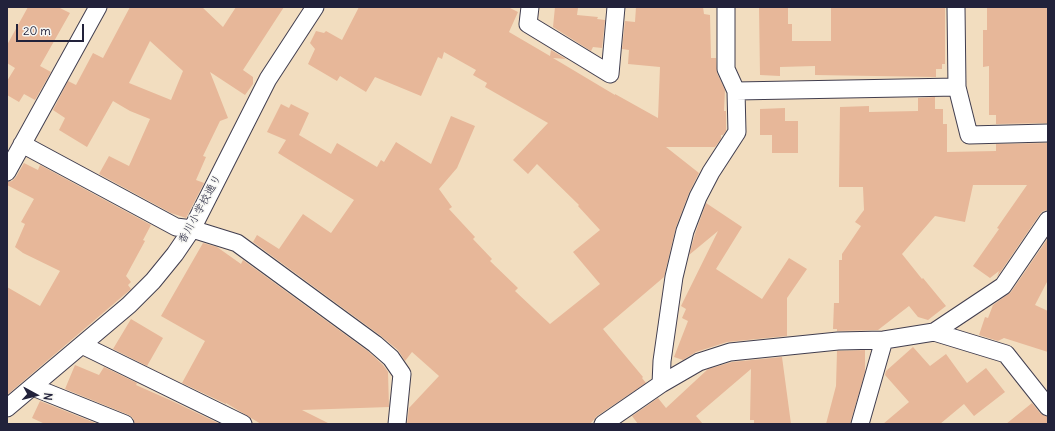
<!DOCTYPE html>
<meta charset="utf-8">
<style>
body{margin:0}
#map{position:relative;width:1055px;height:431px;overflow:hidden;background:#f2ddbf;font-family:Delius,sans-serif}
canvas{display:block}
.frame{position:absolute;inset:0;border:8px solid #22223b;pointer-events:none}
.north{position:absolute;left:16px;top:375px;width:40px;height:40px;-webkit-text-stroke:3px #f6f6f2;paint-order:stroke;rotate:97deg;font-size:11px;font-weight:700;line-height:16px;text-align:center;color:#22223b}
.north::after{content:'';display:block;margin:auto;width:14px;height:18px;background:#22223b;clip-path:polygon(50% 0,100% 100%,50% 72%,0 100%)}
.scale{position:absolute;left:16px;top:24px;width:68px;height:18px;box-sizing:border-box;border:2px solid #22223b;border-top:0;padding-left:5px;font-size:12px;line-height:14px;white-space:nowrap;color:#22223b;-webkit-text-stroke:3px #f6f6f2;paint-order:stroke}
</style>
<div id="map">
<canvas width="1055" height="431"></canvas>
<div class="frame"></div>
<div class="north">N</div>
<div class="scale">20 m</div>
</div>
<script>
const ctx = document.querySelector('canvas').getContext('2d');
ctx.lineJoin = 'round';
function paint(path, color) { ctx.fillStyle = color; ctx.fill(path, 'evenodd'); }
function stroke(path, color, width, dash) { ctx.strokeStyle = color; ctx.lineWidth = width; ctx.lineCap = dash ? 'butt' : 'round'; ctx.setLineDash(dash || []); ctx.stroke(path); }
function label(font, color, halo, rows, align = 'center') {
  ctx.font = font + ' Delius,"Klee One",sans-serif'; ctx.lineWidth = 3; ctx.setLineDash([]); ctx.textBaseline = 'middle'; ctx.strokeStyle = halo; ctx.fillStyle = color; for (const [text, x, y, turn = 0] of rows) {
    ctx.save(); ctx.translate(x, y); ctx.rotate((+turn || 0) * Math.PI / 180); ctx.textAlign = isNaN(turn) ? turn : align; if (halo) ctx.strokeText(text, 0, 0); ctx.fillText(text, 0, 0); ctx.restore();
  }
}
paint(new Path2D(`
 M 28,7 L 58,7 L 70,13 L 40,66 L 51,72 L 35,100 L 24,94 L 19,102 L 7,95 L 7,81 L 15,68 L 7,63 L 7,45 Z
 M 130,7 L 202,7 L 223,27 L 236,7 L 284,7 L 243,70 L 253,77 L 253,84 L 245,95 L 210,72 L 228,118 L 220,121 L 203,156 L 206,157 L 196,180 L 204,183 L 186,218 L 171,213 L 99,174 L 109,156 L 129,166 L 150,119 L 130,111 L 113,101 L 87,147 L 59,130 L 65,118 L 53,110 L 68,81 L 76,85 L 93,53 L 103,58 ZM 150,41 L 183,71 L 171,100 L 129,83 Z
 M 359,7 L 508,7 L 518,12 L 509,32 L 550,56 L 551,50 L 566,59 L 553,58 L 615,95 L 615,94 L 658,118 L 660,67 L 628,64 L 629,50 L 622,49 L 625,21 L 635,22 L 636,7 L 703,7 L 704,14 L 710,15 L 711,58 L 716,58 L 717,73 L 725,90 L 724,111 L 726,111 L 726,131 L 723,135 L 721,135 L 721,139 L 715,147 L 666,147 L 699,173 L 689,193 L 676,227 L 664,277 L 603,329 L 643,377 L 642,378 L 646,383 L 597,416 L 590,424 L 407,424 L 409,408 L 439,376 L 412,352 L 405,361 L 398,350 L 381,336 L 253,242 L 257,235 L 279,249 L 303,214 L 331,233 L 354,200 L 278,153 L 286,140 L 267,132 L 281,104 L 289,108 L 291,104 L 309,113 L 299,135 L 331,154 L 337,143 L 377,167 L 381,160 L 384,162 L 396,142 L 431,164 L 451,116 L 475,126 L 457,168 L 439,189 L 452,207 L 449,209 L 475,237 L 473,239 L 492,259 L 490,261 L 518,288 L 515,291 L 550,324 L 600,284 L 573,252 L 600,230 L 578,206 L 579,205 L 537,164 L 528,174 L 513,160 L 548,123 L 485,87 L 487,83 L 473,75 L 476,70 L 444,52 L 442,59 L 438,57 L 421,96 L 375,77 L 366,92 L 340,76 L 337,81 L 308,64 L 315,49 L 310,43 L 316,31 L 324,33 L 326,31 L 342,40 Z
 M 555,7 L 578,8 L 577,15 L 598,17 L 597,19 L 605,20 L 602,48 L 593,47 L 591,51 L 553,27 Z
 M 759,7 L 788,7 L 788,24 L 792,24 L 792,41 L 831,41 L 831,7 L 945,7 L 945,64 L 942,64 L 942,69 L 936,69 L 936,77 L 815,75 L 815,66 L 780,67 L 780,76 L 760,75 Z
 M 987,7 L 1048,7 L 1048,123 L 996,124 L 996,115 L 989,115 L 989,66 L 983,67 L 983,30 L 987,30 Z
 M 935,97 L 935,109 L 943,109 L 943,124 L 947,124 L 947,152 L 996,151 L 996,144 L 1048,143 L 1048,210 L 1043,211 L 1040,214 L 997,277 L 999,271 L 990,278 L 973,266 L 999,229 L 997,228 L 1027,185 L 973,185 L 965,222 L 935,216 L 902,254 L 922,279 L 923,278 L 946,306 L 928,320 L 918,317 L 909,306 L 878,330 L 837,331 L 837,329 L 833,329 L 834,303 L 839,303 L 839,260 L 842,260 L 842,254 L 861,226 L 855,222 L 864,210 L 863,187 L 839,187 L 840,107 L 869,106 L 869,112 L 918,111 L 918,98 Z
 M 785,108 L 785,121 L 798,121 L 798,153 L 772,153 L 772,135 L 760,135 L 760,109 Z
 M 24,163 L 38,170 L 40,165 L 151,225 L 143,240 L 145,241 L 126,276 L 131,282 L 128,285 L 131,289 L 7,395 L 7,287 L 40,306 L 60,271 L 23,253 L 15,247 L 25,224 L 21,222 L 34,199 L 7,185 L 7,182 L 12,181 L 16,177 Z
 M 706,203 L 742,227 L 716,269 L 762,299 L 789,258 L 807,269 L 787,298 L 787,336 L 727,342 L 696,352 L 683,360 L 674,357 L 688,321 L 682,318 L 686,309 L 681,306 L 718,231 L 689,255 L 695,234 Z
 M 1048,238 L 1048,280 L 1035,305 L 1048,311 L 1048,352 L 1004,338 L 998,341 L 979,335 L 985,317 L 988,318 L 993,305 L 1011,292 Z
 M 203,243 L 217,247 L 241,264 L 243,260 L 369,352 L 383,365 L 388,372 L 389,407 L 302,410 L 330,424 L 261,424 L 226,403 L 226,404 L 182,383 L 205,341 L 161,316 Z
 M 131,319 L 163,338 L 147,366 L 113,349 Z
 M 913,347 L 930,366 L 946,354 L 967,383 L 986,368 L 1005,392 L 974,416 L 964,404 L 940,424 L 883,424 L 909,402 L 885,375 L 886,371 Z
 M 865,350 L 865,372 L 850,424 L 826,424 L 836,386 L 837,351 Z
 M 782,357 L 791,424 L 754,424 L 754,420 L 750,420 L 751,369 L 696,416 L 703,424 L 638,424 L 632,416 L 658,398 L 666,408 L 708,369 L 732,362 Z
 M 75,365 L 99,375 L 104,367 L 137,383 L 136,385 L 172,401 L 218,423 L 217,424 L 135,424 L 133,418 L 129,415 L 65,389 Z
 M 40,401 L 98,424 L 45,424 L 32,418 Z
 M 1032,403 L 1040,413 L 1048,417 L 1048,424 L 1006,424 Z`), '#e7b799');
const minor = new Path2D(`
 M 530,7 L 528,24 L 610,74 L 616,7
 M 956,7 L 957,87 L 969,135 L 1048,133
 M 736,91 L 957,87
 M 22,144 L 176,227 L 192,229 L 237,243 L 375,344 L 391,358 L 402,374 L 397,424
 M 7,172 L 98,7
 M 934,332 L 1006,354 L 1048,407
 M 884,340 L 934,332 L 1003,286 L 1048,220
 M 82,345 L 243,424
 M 661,384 L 662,361 L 674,277 L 685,231 L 698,197 L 711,172 L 737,132 L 736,91 L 726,69 L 726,7
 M 33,387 L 125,424
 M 7,408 L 129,305 L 153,281 L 175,254 L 192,229 L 268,79 L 315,7
 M 603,424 L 661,384 L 699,362 L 730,352 L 838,341 L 884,340 L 860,424`);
stroke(minor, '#413e4f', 19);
stroke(minor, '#fff', 17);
label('11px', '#22223b', '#f6f6f2', [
 ["香川小学校通り",200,209,-61]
]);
</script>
